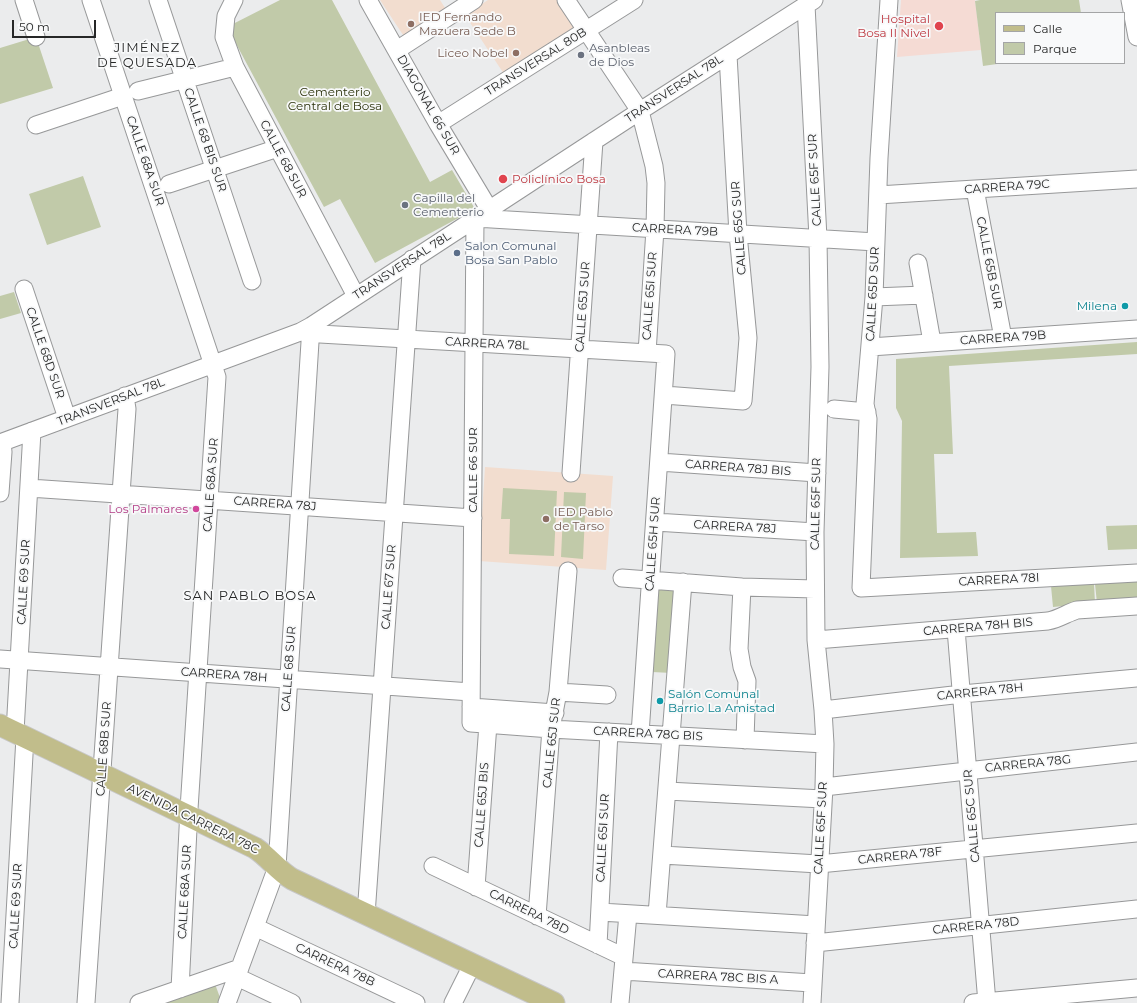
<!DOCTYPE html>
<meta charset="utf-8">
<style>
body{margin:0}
#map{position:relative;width:1137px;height:1003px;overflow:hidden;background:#ebeced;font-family:Montserrat,sans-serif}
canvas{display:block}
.legend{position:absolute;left:995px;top:12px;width:130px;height:52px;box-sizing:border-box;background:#f8f9fa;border:1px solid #a4a5a6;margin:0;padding:5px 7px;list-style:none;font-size:12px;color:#262727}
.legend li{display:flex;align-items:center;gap:8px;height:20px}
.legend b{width:20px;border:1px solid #a4a5a6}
.scale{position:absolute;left:12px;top:20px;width:84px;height:18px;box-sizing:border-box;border:2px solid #262727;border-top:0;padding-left:5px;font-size:12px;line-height:14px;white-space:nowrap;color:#262727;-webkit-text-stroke:3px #f8f9fa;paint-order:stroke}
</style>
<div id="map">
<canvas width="1137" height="1003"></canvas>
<ul class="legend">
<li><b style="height:5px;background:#c1bd8b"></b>Calle</li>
<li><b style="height:11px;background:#c1caa9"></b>Parque</li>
</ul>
<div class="scale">50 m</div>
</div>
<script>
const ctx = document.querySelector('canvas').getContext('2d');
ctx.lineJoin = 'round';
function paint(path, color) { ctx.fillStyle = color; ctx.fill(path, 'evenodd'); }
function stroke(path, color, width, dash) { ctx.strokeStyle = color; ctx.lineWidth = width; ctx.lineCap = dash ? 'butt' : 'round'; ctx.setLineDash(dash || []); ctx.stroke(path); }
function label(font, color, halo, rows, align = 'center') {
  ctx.font = font + ' Montserrat,sans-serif'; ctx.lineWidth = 3.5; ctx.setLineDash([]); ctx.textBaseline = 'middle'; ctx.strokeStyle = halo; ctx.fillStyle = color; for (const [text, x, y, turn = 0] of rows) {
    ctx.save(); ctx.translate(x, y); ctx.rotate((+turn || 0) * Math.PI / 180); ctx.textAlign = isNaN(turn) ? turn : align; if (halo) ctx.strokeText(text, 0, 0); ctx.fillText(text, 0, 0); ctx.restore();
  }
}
paint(new Path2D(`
 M 380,0 L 440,0 L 447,11 L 405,38 Z
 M 488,0 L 558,0 L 578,30 L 506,77 L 465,15 Z
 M 485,467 L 613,476 L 606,570 L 479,561 Z`), '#f2ddcf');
paint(new Path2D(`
 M 901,0 L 975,0 L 981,50 L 897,57 Z`), '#f5dbd4');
paint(new Path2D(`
 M 280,0 L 332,0 L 430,182 L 452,170 L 475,209 L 375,263 L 340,199 L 324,207 L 227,27 Z
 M 980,0 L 1079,0 L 1081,13 L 996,13 L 996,63 L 1004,63 L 983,66 L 975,1 Z
 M 36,37 L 53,88 L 0,104 L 0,48 Z
 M 83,176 L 101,227 L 47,245 L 29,194 Z
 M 14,292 L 21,313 L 0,319 L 0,296 Z
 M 1137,342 L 1137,354 L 949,366 L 953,454 L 934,454 L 937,533 L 976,532 L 978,556 L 900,558 L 902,421 L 896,408 L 896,359 Z
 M 503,488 L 557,491 L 554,556 L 509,554 L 510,519 L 501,519 Z
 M 564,492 L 586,493 L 583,559 L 561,557 Z
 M 1137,525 L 1137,549 L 1108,550 L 1106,526 Z
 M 1137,580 L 1137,600 L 1097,603 L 1095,584 Z
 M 1094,584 L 1095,603 L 1053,607 L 1051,586 Z
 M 658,588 L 678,589 L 672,673 L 652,672 Z
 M 215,984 L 222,1003 L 159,1003 Z`), '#c1caa9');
const minor = new Path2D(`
 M 24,0 L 36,37
 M 91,0 L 217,377 L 189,809 L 180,989
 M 158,0 L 252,281
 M 234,0 L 226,16 L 224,37 L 235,67 L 356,296
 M 368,0 L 438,124 L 489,209
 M 566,0 L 640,111 L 654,166 L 656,183 L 655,229 L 647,353
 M 889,0 L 879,158 L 874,297 L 865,404 L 868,419 L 861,588 L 1137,573
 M 1130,0 L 1137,37
 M 806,5 L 818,238 L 820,367 L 815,532 L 816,640 L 823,710 L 825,744 L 824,787 L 812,1003
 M 397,50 L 474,0
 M 138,91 L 235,67
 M 438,124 L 634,0
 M 36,125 L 123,96
 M 169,184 L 278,148
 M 975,189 L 1003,338
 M 878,195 L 1137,179
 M 475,218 L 471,723 L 551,729 L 825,744
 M 475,218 L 876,242
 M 918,263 L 932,342
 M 24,289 L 67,418
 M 874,297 L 924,295
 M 311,326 L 315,332 L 320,334 L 666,354 L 640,734
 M 870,347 L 1137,329
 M 664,395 L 743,401 L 748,338 L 738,234 L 728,55
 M 834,409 L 867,412
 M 0,443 L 300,332 L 311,326 L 640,111 L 814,0
 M 659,462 L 817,473
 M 571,473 L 594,141
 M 29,488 L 473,518
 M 0,493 L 3,452 L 2,443
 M 655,522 L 815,532
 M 622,578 L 742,587 L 815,589
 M 742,587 L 739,649 L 742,667 L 747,681 L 745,740
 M 956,629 L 987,1003
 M 816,640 L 1048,621 C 1059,619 1067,613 1077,610 L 1137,606
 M 0,659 L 471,692
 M 558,692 L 607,695
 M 471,707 L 555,713
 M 823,710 L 962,694 L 1137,678
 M 15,732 L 32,431
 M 824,787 L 1137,752
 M 667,791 L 823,799
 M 662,855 L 819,864 L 1137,833
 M 433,866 L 624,957
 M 476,887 L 488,724
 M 600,912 L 816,925
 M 366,915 L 412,259
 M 657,915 L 683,582
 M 537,916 L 551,729 L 558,692 L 568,571
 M 255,927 L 416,1003
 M 815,943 L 1137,909
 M 598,945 L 609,732
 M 623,971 L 812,983
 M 237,977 L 292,1003
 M 10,1003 L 25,737
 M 86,1003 L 121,494 L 127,409 L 125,396
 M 139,1003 L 240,968
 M 227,1003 L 277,867 L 311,326
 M 453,1003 L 472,965
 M 620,1003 L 628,914
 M 973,1003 L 1137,988`);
const major = new Path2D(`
 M 0,725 L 255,848 C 269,857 278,871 292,879 L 554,1003`);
stroke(minor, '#979899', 19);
stroke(major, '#c7c7c7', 23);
stroke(minor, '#fff', 17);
stroke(major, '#c1bd8b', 21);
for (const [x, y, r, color] of [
 [411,24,4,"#8d6e63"],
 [939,26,5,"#e0444e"],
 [516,53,4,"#8d6e63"],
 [581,55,4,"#6b7280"],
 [503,179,5,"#e0444e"],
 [405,205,4,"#6b7280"],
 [457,253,4,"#5c6f8a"],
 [1125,306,4,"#0f9aa8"],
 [196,509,4,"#d1479c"],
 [546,519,4,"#8d6e63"],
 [660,701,4,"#0f9aa8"]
]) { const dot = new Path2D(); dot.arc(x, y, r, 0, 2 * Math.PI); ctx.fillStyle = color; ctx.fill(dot); stroke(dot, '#f8f9fa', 1.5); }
label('12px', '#785e54', '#f8f9fa', [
 ["IED Fernando",419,17],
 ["Mazuera Sede B",419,31],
 ["Liceo Nobel",508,53,"right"],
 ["IED Pablo",554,512],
 ["de Tarso",554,526]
], 'left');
label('12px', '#be3a42', '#f8f9fa', [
 ["Hospital",930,19],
 ["Bosa II Nivel",930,33],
 ["Policlínico Bosa",512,179,"left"]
], 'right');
label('12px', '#5b616d', '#f8f9fa', [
 ["Asanbleas",589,48],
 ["de Dios",589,62],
 ["Capilla del",413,198],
 ["Cementerio",413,212]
], 'left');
label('12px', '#262727', '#f8f9fa', [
 ["TRANSVERSAL 80B",536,62,-32],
 ["TRANSVERSAL 78L",674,89,-33],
 ["DIAGONAL 66 SUR",428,105,60],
 ["CALLE 68 BIS SUR",205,140,71],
 ["CALLE 68 SUR",283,159,62],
 ["CALLE 68A SUR",145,161,71],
 ["CALLE 65F SUR",815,180,-93],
 ["CARRERA 79C",1007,187,-4],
 ["CALLE 65G SUR",739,228,-94],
 ["CARRERA 79B",675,230,3],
 ["CALLE 65B SUR",989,263,79],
 ["TRANSVERSAL 78L",402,266,-33],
 ["CALLE 65D SUR",873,294,-87],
 ["CALLE 65I SUR",650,296,-86],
 ["CALLE 65J SUR",583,307,-86],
 ["CARRERA 79B",1003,338,-4],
 ["CARRERA 78L",487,344,3],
 ["CALLE 68D SUR",45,353,71],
 ["TRANSVERSAL 78L",111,402,-21],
 ["CARRERA 78J BIS",738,468,4],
 ["CALLE 66 SUR",473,470,-90],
 ["CALLE 68A SUR",211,485,-86],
 ["CARRERA 78J",275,504,4],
 ["CALLE 65F SUR",816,504,-89],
 ["CARRERA 78J",735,527,3],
 ["CALLE 65H SUR",653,544,-86],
 ["CARRERA 78I",999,580,-3],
 ["CALLE 69 SUR",24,582,-87],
 ["CALLE 67 SUR",389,587,-86],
 ["CARRERA 78H BIS",978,627,-5],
 ["CALLE 68 SUR",289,669,-86],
 ["CARRERA 78H",224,675,4],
 ["CARRERA 78H",980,692,-6],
 ["CARRERA 78G BIS",648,734,3],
 ["CALLE 65J SUR",552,743,-84],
 ["CALLE 68B SUR",104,749,-86],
 ["CARRERA 78G",1028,764,-6],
 ["CALLE 65J BIS",482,805,-86],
 ["CALLE 65C SUR",972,816,-95],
 ["AVENIDA CARRERA 78C",193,819,26],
 ["CALLE 65F SUR",821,828,-87],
 ["CALLE 65I SUR",603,838,-87],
 ["CARRERA 78F",900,856,-6],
 ["CALLE 68A SUR",185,892,-87],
 ["CALLE 69 SUR",16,906,-87],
 ["CARRERA 78D",529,912,26],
 ["CARRERA 78D",976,926,-6],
 ["CARRERA 78B",335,965,25],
 ["CARRERA 78C BIS A",718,977,3]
]);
label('12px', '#2b320b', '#f8f9fa', [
 ["Cementerio",335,92],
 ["Central de Bosa",335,106]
]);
label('12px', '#4e5e75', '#f8f9fa', [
 ["Salon Comunal",465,246],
 ["Bosa San Pablo",465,260]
], 'left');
label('12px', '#0d838f', '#f8f9fa', [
 ["Milena",1117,306],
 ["Salón Comunal",668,694,"left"],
 ["Barrio La Amistad",668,708,"left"]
], 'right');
label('12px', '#b23c85', '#f8f9fa', [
 ["Los Palmares",188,509]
], 'right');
ctx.letterSpacing = '1px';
label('13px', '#262727', '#f8f9fa', [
 ["JIMÉNEZ",147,48],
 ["DE QUESADA",147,63],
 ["SAN PABLO BOSA",250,596]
]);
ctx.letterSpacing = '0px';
</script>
